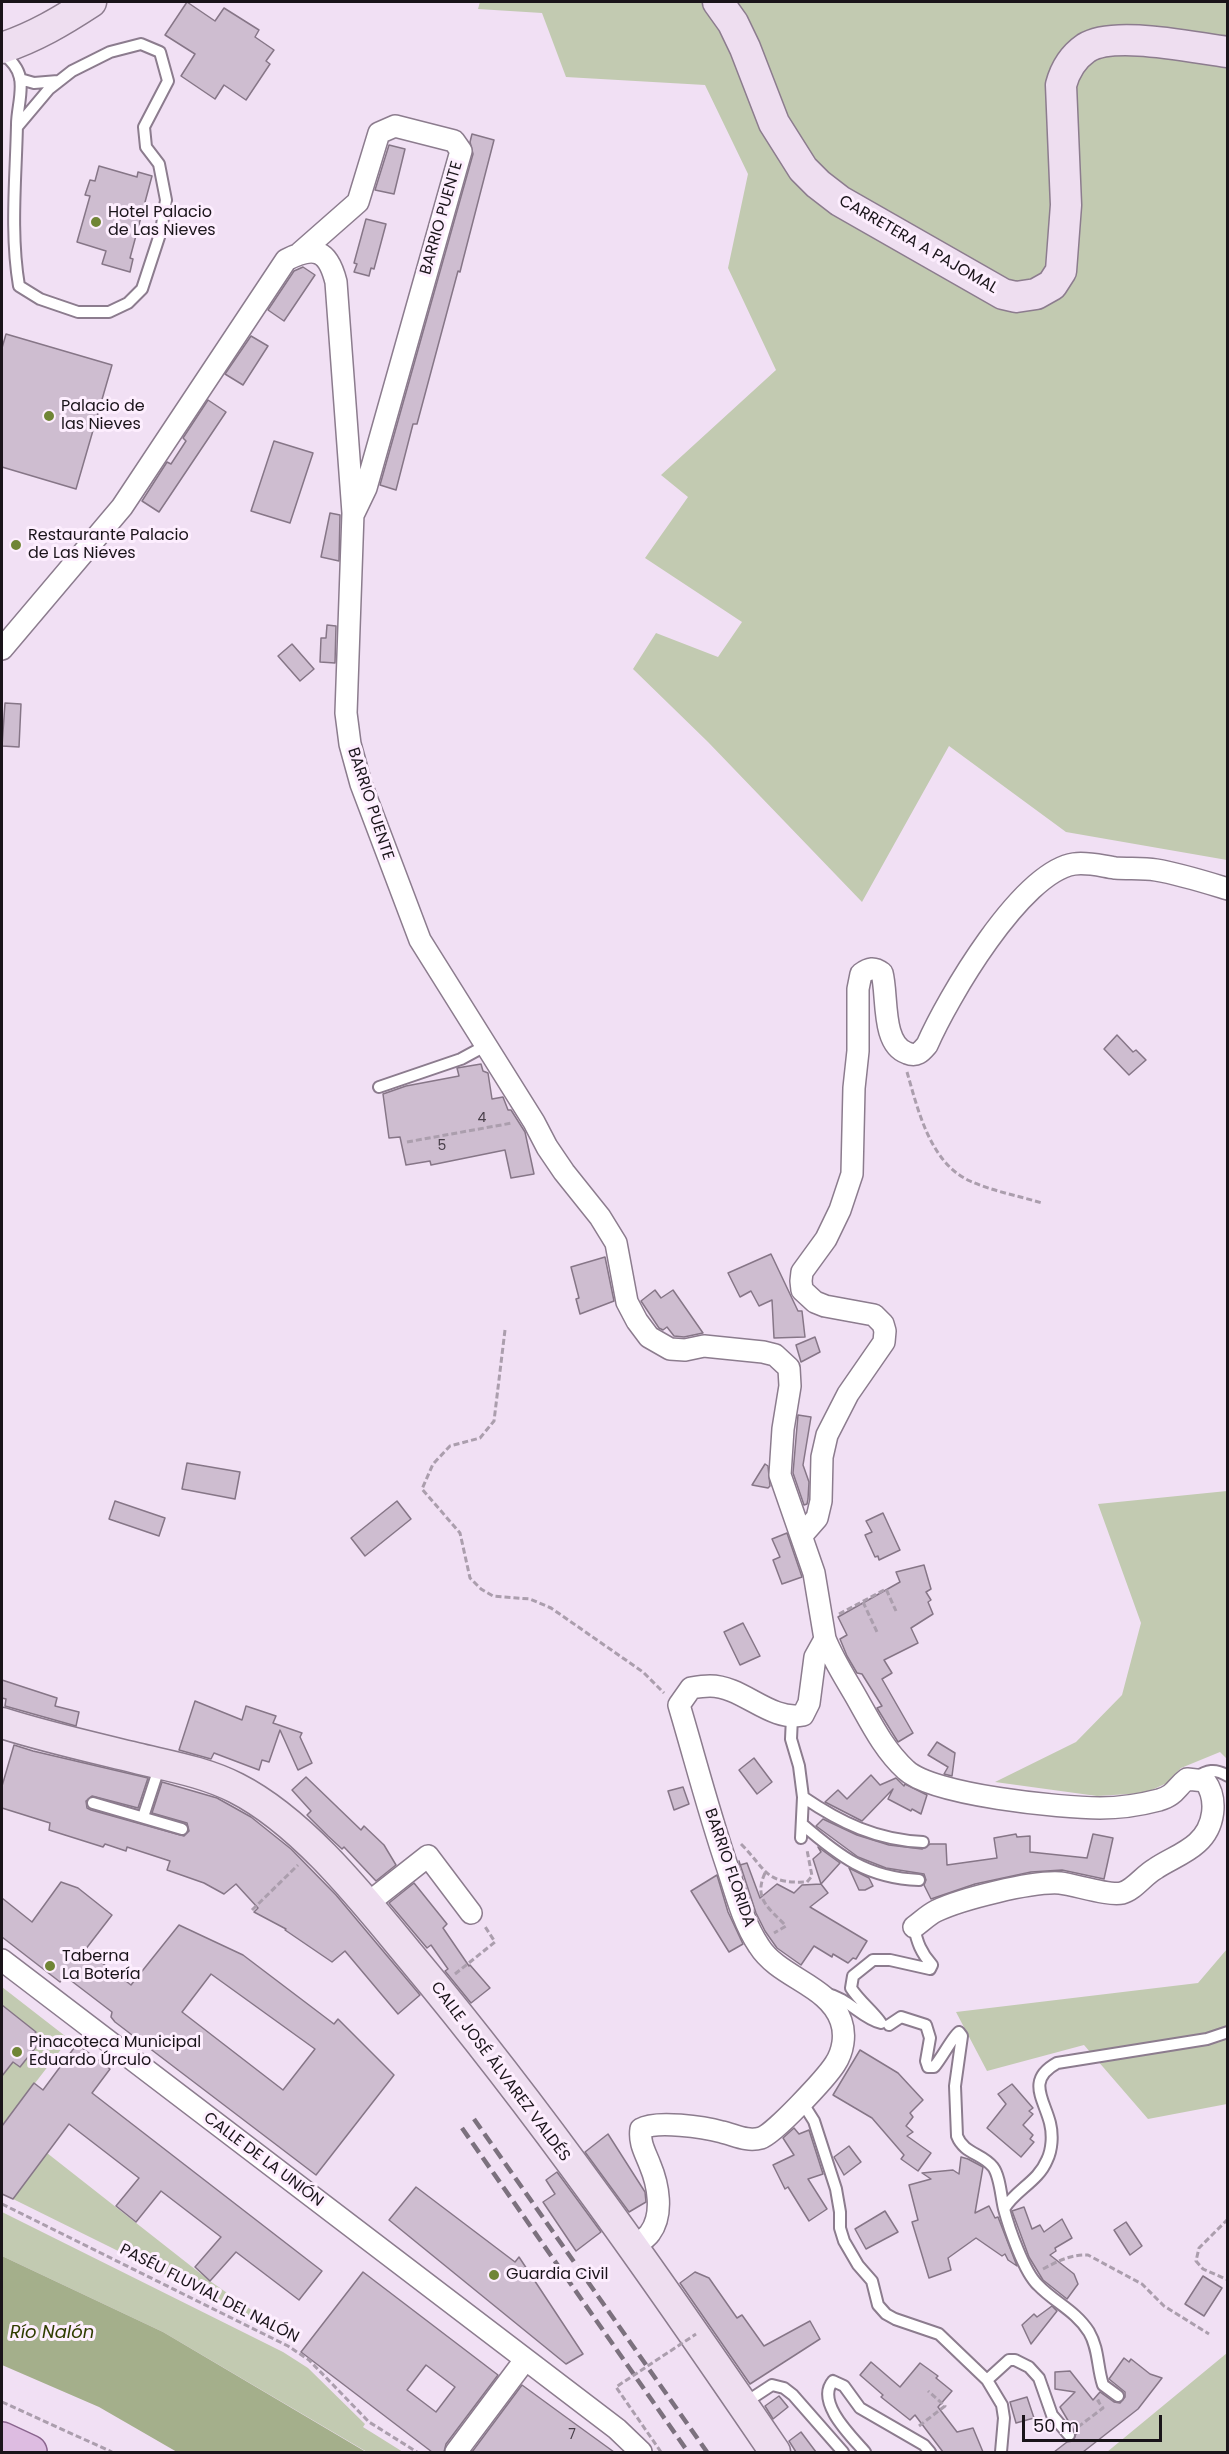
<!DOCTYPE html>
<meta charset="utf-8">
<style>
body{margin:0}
#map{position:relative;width:1229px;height:2454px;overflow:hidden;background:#f1e0f4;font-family:Poppins,sans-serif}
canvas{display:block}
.frame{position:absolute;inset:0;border:3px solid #1a141a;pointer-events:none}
.scale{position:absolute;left:1022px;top:2415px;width:140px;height:27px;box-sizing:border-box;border:3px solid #1a141a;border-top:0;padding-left:8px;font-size:18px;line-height:21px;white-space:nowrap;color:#1a141a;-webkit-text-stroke:4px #fdeefe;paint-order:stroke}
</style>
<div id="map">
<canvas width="1229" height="2454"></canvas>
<div class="frame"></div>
<div class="scale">50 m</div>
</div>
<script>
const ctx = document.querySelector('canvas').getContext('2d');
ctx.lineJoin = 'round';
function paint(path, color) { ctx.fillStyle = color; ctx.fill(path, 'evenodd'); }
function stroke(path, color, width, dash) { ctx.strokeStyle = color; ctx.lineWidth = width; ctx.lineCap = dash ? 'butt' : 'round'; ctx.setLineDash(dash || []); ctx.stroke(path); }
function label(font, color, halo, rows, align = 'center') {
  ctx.font = font + ' Poppins,sans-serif'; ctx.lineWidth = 6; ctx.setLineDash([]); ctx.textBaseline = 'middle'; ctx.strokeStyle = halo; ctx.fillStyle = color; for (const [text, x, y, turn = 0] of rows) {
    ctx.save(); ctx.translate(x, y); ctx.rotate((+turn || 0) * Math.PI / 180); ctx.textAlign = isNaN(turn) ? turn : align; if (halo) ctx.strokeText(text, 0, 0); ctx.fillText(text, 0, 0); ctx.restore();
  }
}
paint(new Path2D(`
 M 480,2 L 1227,2 L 1227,860 L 1066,832 L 949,746 L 862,902 L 708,742 L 633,669 L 656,633 L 718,657 L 742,622 L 645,558 L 688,497 L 661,475 L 776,370 L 728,268 L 748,174 L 705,85 L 566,77 L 542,13 L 478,9 Z
 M 1227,1491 L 1227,1759 L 1220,1752 L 1181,1768 L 1167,1783 L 1145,1793 L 1097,1796 L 995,1782 L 1076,1742 L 1122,1695 L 1141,1623 L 1098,1504 Z
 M 1227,1949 L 1227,2104 L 1148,2119 L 1084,2045 L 987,2071 L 956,2012 L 1198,1983 Z
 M 2,1987 L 69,2039 L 2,2126 Z
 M 47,2153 L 210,2281 L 286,2334 L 13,2199 Z
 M 2,2212 L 283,2352 L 308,2368 L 365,2424 L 363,2427 L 403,2452 L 367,2452 L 163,2332 L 2,2256 Z
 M 1227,2353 L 1227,2452 L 1107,2452 Z`), '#c2cab1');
paint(new Path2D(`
 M 2,2256 L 163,2332 L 366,2452 L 177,2452 L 99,2407 L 2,2365 Z`), '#a4af8b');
const building = new Path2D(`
 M 187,2 L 215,21 L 224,8 L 259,30 L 255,37 L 274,50 L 266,61 L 270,64 L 246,100 L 224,85 L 215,99 L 181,76 L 195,54 L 165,35 Z
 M 472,134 L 494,140 L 463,260 L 460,272 L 458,271 L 417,424 L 413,424 L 396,490 L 380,485 L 473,154 L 470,142 Z
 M 389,145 L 405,149 L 394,194 L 375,190 Z
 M 99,166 L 137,177 L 138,172 L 152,176 L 130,258 L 133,259 L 130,272 L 102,264 L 106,251 L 77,242 L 90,196 L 85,195 L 90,180 L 95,181 Z
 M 366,219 L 386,224 L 374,269 L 371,268 L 369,276 L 354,272 L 357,264 L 354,263 Z
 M 303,267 L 315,275 L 284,321 L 268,310 L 294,271 Z
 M 6,334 L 112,365 L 76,489 L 2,467 L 2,348 Z
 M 251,336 L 268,346 L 243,385 L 225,374 Z
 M 208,400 L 226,412 L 159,512 L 142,501 L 167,462 L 171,464 L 186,441 L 183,438 Z
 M 274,441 L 313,453 L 290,523 L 251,511 Z
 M 330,513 L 340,515 L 339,561 L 321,557 Z
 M 327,625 L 336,626 L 335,663 L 320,662 L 321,638 L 326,638 Z
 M 292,644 L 314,669 L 300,681 L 278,656 Z
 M 5,703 L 21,704 L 19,747 L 2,746 Z
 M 1117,1035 L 1133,1052 L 1136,1050 L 1146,1060 L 1129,1075 L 1104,1049 Z
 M 481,1064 L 483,1071 L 488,1073 L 492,1099 L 503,1097 L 508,1110 L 511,1110 L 525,1132 L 534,1174 L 511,1178 L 505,1150 L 431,1165 L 430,1161 L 406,1165 L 400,1137 L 389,1138 L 383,1094 L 406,1086 L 459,1076 L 457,1068 Z
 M 771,1254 L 798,1311 L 802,1311 L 805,1337 L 774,1338 L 772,1300 L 759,1306 L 751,1291 L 740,1297 L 728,1273 Z
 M 605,1257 L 614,1301 L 580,1314 L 576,1299 L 579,1298 L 571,1267 Z
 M 655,1290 L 661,1298 L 673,1290 L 703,1333 L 684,1337 L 674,1336 L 667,1327 L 663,1330 L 659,1328 L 641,1301 Z
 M 815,1337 L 820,1352 L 801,1362 L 796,1345 Z
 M 798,1415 L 811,1417 L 803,1465 L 809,1482 L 808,1499 L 807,1504 L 804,1505 L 793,1473 Z
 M 187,1463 L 240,1472 L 235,1499 L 182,1489 Z
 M 765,1464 L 768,1466 L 770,1486 L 768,1488 L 752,1485 Z
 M 115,1501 L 165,1518 L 159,1536 L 109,1519 Z
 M 397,1501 L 411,1519 L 365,1556 L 351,1538 Z
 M 883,1513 L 900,1550 L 879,1560 L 878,1556 L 875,1557 L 865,1535 L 872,1532 L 866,1521 Z
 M 787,1533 L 802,1577 L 782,1584 L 773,1560 L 780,1557 L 772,1539 Z
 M 924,1565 L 931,1589 L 926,1592 L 931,1600 L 928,1602 L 933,1614 L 911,1628 L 918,1643 L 884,1660 L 892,1673 L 882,1679 L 913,1733 L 898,1742 L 877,1708 L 882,1706 L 862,1674 L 857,1673 L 847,1656 L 840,1639 L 847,1635 L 838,1617 L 900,1582 L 896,1572 Z
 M 743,1623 L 760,1656 L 740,1665 L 724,1632 Z
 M 2,1680 L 57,1698 L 55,1706 L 79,1712 L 76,1726 L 5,1706 L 6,1699 L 2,1698 Z
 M 195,1701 L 242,1720 L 246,1706 L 276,1716 L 273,1723 L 302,1733 L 300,1737 L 312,1763 L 298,1770 L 280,1730 L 269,1762 L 262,1760 L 259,1770 L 214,1753 L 211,1759 L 179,1750 Z
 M 937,1742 L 955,1753 L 952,1776 L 944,1774 L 948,1767 L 928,1755 Z
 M 14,1745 L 33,1751 L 148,1778 L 138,1808 L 92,1796 L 86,1801 L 87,1808 L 91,1810 L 184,1836 L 189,1831 L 187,1823 L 152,1813 L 162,1782 L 217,1798 L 251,1817 L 291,1849 L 336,1895 L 420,1995 L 398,2014 L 345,1951 L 332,1962 L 285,1930 L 286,1929 L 254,1912 L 258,1908 L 236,1884 L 224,1894 L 204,1883 L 167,1870 L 170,1861 L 127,1847 L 126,1851 L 105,1844 L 103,1847 L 49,1830 L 50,1823 L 2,1808 L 2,1786 Z
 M 754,1758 L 772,1782 L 757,1794 L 739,1770 Z
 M 871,1775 L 880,1785 L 896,1778 L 904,1786 L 905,1784 L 927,1795 L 921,1814 L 912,1809 L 911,1811 L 888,1799 L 893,1789 L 862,1821 L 825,1802 L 838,1790 L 847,1799 Z
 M 306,1777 L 361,1830 L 364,1826 L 384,1845 L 396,1865 L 376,1881 L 344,1847 L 342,1849 L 328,1836 L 307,1815 L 311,1811 L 292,1790 Z
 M 683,1787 L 689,1804 L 674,1810 L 668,1791 Z
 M 823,1819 L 857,1835 L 889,1845 L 922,1849 L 930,1844 L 946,1844 L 947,1865 L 997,1858 L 994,1838 L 1016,1834 L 1017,1837 L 1030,1836 L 1030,1852 L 1087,1858 L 1093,1834 L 1113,1838 L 1104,1879 L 1062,1870 L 1031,1872 L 975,1884 L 931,1899 L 924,1885 L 926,1880 L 924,1874 L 886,1868 L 858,1857 L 816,1826 Z
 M 818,1847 L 840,1863 L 821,1884 L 828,1893 L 810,1907 L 867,1941 L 856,1959 L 853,1958 L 848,1963 L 833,1954 L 832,1957 L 814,1946 L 801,1965 L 777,1948 L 765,1931 L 756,1913 L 739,1861 L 740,1865 L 747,1863 L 760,1898 L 777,1884 L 794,1893 L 802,1885 L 821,1884 L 813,1859 L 821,1852 Z
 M 849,1868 L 869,1878 L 873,1886 L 865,1890 L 859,1890 Z
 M 717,1875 L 728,1912 L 743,1944 L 729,1952 L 691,1891 Z
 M 61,1882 L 78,1888 L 112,1915 L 85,1950 L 131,1985 L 179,1925 L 243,1955 L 334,2024 L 338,2019 L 394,2075 L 316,2175 L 115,2022 L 111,2017 L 112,2012 L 65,1976 L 60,1982 L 2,1937 L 2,1898 L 32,1922 ZM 211,1974 L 315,2049 L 283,2090 L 182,2012 Z
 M 414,1883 L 447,1924 L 443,1928 L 469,1966 L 470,1965 L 490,1988 L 471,2003 L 445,1971 L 448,1969 L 431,1945 L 427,1948 L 389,1903 Z
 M 2,2005 L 36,2032 L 32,2037 L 40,2042 L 20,2067 L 13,2062 L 2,2076 Z
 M 77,2044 L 110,2069 L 92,2093 L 322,2271 L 299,2300 L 236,2252 L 210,2281 L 195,2267 L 221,2237 L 161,2191 L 136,2222 L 116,2206 L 139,2178 L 69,2124 L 13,2199 L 2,2194 L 2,2126 L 34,2083 L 43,2090 Z
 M 860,2050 L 898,2073 L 923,2100 L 910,2113 L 913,2117 L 906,2126 L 913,2132 L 907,2136 L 931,2153 L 918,2171 L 901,2159 L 904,2155 L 872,2118 L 833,2095 Z
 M 1012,2084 L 1033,2108 L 1029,2111 L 1033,2114 L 1023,2125 L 1033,2135 L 1030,2139 L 1034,2142 L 1021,2157 L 987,2128 L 1006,2104 L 998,2094 Z
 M 794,2128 L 799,2134 L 809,2130 L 823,2174 L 808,2179 L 827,2209 L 809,2221 L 788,2187 L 785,2189 L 773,2165 L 794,2155 L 783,2138 Z
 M 608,2134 L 645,2192 L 646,2202 L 629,2212 L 585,2152 Z
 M 849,2146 L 861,2162 L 844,2175 L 834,2157 Z
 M 961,2157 L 968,2159 L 983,2167 L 975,2213 L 989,2206 L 995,2218 L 998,2217 L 1017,2266 L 1008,2260 L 1005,2254 L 1002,2256 L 976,2238 L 948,2258 L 951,2270 L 929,2278 L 912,2222 L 918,2220 L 909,2185 L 931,2179 L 922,2173 L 953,2170 L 959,2174 Z
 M 557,2172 L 601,2232 L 576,2251 L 543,2202 L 555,2194 L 546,2180 Z
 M 416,2187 L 515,2262 L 519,2257 L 583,2354 L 566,2364 L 389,2220 Z
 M 1024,2207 L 1032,2229 L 1040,2225 L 1044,2232 L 1062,2219 L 1072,2238 L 1055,2248 L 1056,2251 L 1050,2255 L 1074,2274 L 1078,2284 L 1067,2299 L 1043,2280 L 1029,2257 L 1012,2211 Z
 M 885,2211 L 898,2232 L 866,2249 L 855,2229 Z
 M 1126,2222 L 1142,2246 L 1130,2255 L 1114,2230 Z
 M 363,2272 L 498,2375 L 446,2444 L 444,2452 L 432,2452 L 301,2352 ZM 426,2365 L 455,2387 L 436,2412 L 407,2390 Z
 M 695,2272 L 709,2278 L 737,2318 L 742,2315 L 764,2346 L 810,2321 L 820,2339 L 750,2384 L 680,2283 Z
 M 1203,2276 L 1222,2288 L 1204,2316 L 1185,2304 Z
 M 1052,2306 L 1057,2311 L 1031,2344 L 1022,2325 L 1034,2314 L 1037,2317 Z
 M 1124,2358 L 1129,2362 L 1131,2359 L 1150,2374 L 1162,2378 L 1138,2409 L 1083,2452 L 1054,2452 L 1067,2442 L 1073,2441 L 1076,2434 L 1060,2407 L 1075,2392 L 1055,2389 L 1055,2372 L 1070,2371 L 1093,2400 L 1100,2392 L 1114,2402 L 1120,2403 L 1125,2397 L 1125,2392 L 1109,2379 Z
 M 871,2362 L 900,2387 L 920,2363 L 938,2376 L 936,2378 L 952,2391 L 938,2407 L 957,2432 L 973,2428 L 983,2452 L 943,2452 L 915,2415 L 910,2420 L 881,2397 L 883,2395 L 860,2375 Z
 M 522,2385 L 563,2415 L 614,2452 L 472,2452 Z
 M 779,2396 L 788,2407 L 773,2419 L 765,2406 Z
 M 1027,2397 L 1034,2418 L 1016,2423 L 1010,2402 Z
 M 801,2432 L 816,2452 L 796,2452 L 789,2441 Z`);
paint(building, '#cebdd0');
stroke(building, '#867687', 1.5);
const lane = new Path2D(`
 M 2,52 C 10,60 18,67 20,78 C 23,92 17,110 17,124 C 16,178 10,232 19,286 L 40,299 L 78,312 L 109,312 L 128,303 L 142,289 L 161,231 L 166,200 L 159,164 L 146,147 L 144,127 L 168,81 L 160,52 L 141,44 L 110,52 L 72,71 L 49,89 L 17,127
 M 20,79 L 34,83 L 58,81
 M 379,1087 L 461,1059 L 485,1046
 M 792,1717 L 791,1739 L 799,1766 L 803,1797 L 801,1838
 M 1195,1778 C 1207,1770 1215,1768 1228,1776
 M 803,1797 C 841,1823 877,1840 923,1842
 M 93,1803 L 182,1829
 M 143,1817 L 160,1765
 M 802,1824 C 839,1856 867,1878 919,1880
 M 827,1994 C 848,1998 861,2018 881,2023 C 872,2010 860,2002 851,1988 L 853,1976 L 873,1960 L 890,1960 L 930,1969 L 932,1965 C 921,1953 917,1942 914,1927
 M 889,2025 L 901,2017 L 926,2025 L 930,2038 L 926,2061 L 928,2067 L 934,2067 C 942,2058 953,2036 959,2032 L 962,2036 L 955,2086 L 957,2136 C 964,2154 982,2153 993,2167 C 1000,2176 1001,2197 1004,2209
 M 802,2102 L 814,2121 L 836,2189 L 840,2212 L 840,2228 L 844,2241 L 858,2265 L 872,2281 L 878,2305 L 886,2314 L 895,2319 L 939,2334 L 987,2380 L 1002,2405 L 1004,2418 L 1001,2452
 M 987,2380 L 1009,2360 L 1015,2360 L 1029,2367 L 1039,2378 L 1052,2415 L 1069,2435
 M 1118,2396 L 1103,2385 C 1097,2367 1099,2349 1089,2332 C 1076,2311 1054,2302 1038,2285 C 1024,2272 1009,2228 1004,2209 C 1015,2190 1038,2182 1047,2160 C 1052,2150 1053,2135 1050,2123 C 1044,2099 1026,2080 1057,2063 L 1207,2039 L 1228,2032
 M 743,2404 L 772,2385 L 784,2388 L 793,2395 L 843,2452
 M 865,2452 C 852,2437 815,2402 833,2381 L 844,2386 L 860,2408 L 924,2445 L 930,2452`);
const street = new Path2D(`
 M 300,253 L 358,202 L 379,133 L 395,126 L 454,141 L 461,151 L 366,488 L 354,513
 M 2,649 L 122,507 L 286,260 C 315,245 328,250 336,282 L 353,513 L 346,713 L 350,744 L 361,784 L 420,940 L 534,1122 L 547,1147 L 564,1172 L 600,1217 L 616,1243 L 627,1302 L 637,1321 L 649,1337 L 670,1349 L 685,1350 L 704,1346 L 763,1352 L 775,1355 L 789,1368 L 790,1386 L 783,1429 L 780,1475 L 814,1573 L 825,1639 L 815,1657 L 809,1703 L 803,1715 C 770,1722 743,1686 710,1686 C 704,1686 697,1687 691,1688 L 679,1705 C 695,1759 709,1813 727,1866 C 736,1894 743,1922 759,1946 C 779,1978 829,1985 841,2021 C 846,2035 843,2052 835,2064 C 826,2078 774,2134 761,2138 C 747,2142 735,2135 722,2132 C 704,2127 656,2120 641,2129 C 639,2143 645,2152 650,2165 C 658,2184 664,2214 650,2233 C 646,2239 638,2243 632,2247
 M 803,1534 L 817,1518 L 821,1501 L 822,1457 L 827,1435 L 848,1394 L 884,1342 L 885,1331 L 883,1324 L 874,1315 L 825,1306 L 815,1302 L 802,1290 L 801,1281 L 802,1272 L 826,1239 L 840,1210 L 852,1174 L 854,1088 L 858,1051 L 858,989 L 861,974 C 869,968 874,967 882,973 C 888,995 881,1044 907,1053 C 917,1057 921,1052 927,1045 C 947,999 1021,872 1074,864 C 1088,862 1101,866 1115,868 C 1129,869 1143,868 1156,870 C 1180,874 1205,882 1228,889
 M 825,1639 C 833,1659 844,1676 855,1695 C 870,1721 883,1749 906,1770 C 932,1795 1062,1808 1100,1808 C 1120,1808 1140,1805 1159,1800 C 1176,1795 1175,1788 1187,1779 L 1205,1781 C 1218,1799 1215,1827 1197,1843 C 1185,1854 1168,1860 1155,1869 C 1144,1875 1134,1890 1122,1893 C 1109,1896 1076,1885 1060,1883 C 1032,1881 961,1899 936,1911 C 928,1915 921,1922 914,1927
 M 367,1904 L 428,1856 L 471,1913
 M 2,1960 L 617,2429 L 641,2452
 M 456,2452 L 525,2360`);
const secondary = new Path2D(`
 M 718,2 L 733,23 L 745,48 L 774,123 L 803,169 L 818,184 L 840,201 L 1003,294 L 1016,297 L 1036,294 L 1052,285 L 1061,271 L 1066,205 L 1061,85 C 1065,70 1073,57 1086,48 C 1114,30 1194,48 1228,52
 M 2,48 C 35,37 62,21 91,2
 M 2,1723 C 46,1737 91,1747 136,1758 C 169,1766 205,1772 236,1788 C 303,1822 363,1899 411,1957 C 542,2114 660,2283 775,2452`);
const primary = new Path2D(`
 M 2,2439 L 30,2452`);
stroke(lane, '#8c7c8e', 14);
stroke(street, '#8c7c8e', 24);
stroke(secondary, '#8c7c8e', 33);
stroke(primary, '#8a658e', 36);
stroke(new Path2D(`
 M 907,1072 C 918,1110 930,1163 970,1181 C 992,1191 1019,1196 1042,1203
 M 407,1142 L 512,1123
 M 505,1330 L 494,1421 L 480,1438 L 450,1446 L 433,1464 L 422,1489 L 460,1533 L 470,1578 L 481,1589 L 493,1596 L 530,1599 L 551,1608 L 643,1672 L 664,1693
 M 863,1602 L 877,1632
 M 839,1614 L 886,1589 L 896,1611
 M 741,1844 C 767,1870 764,1884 807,1882 L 812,1876 L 807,1850
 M 765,1873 C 753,1899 769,1908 786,1926 L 774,1933
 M 252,1910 L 298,1865
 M 455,1974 L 495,1942 L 484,1925
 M 2,2204 L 288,2346 L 309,2360 L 369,2422 L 417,2452
 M 1228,2219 L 1199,2248 L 1196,2261 L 1203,2269 L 1228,2280
 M 1043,2269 C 1058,2261 1072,2254 1088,2255 L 1142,2284 L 1164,2306 L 1209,2334
 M 2,2402 L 112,2452
 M 919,2426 L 945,2406 L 928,2391
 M 1078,2427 L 1103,2408 L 1098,2401 L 1100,2400`), '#ab9ead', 3, [6, 3]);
stroke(lane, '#fff', 10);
stroke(street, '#fff', 21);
stroke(secondary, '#eedef0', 30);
stroke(primary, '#ddbce1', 33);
stroke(new Path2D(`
 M 474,2119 L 707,2452
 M 462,2128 L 688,2452`), '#7c717e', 4.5, [12, 6]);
stroke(new Path2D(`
 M 661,2452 L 616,2387 L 696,2334`), '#ab9ead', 3, [6, 3]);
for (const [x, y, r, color] of [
 [96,222,6,"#708536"],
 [49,416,6,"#708536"],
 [16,545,6,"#708536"],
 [50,1966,6,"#708536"],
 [17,2052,6,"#708536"],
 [494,2275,6,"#708536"]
]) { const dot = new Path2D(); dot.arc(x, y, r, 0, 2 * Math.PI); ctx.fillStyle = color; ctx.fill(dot); stroke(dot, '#fdeefe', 2); }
label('14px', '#473e48', null, [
 ["4",482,1118],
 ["5",442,1146],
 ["7",572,2435]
]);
label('16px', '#1a141a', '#fdeefe', [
 ["Hotel Palacio",108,213],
 ["de Las Nieves",108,231],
 ["Palacio de",61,407],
 ["las Nieves",61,425],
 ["Restaurante Palacio",28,536],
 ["de Las Nieves",28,554],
 ["Taberna",62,1957],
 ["La Botería",62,1975],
 ["Pinacoteca Municipal",29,2043],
 ["Eduardo Úrculo",29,2061],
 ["Guardia Civil",506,2275]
], 'left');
label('16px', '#1a141a', '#fdeefe', [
 ["BARRIO PUENTE",442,218,-74],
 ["CARRETERA A PAJOMAL",918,245,30],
 ["BARRIO PUENTE",370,804,72],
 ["BARRIO FLORIDA",729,1868,71],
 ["CALLE JOSÉ ÁLVAREZ VALDÉS",500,2072,53],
 ["CALLE DE LA UNIÓN",263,2160,37],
 ["PASÉU FLUVIAL DEL NALÓN",209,2294,27]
]);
label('italic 18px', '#303d00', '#fdeefe', [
 ["Río Nalón",52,2333]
]);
</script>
